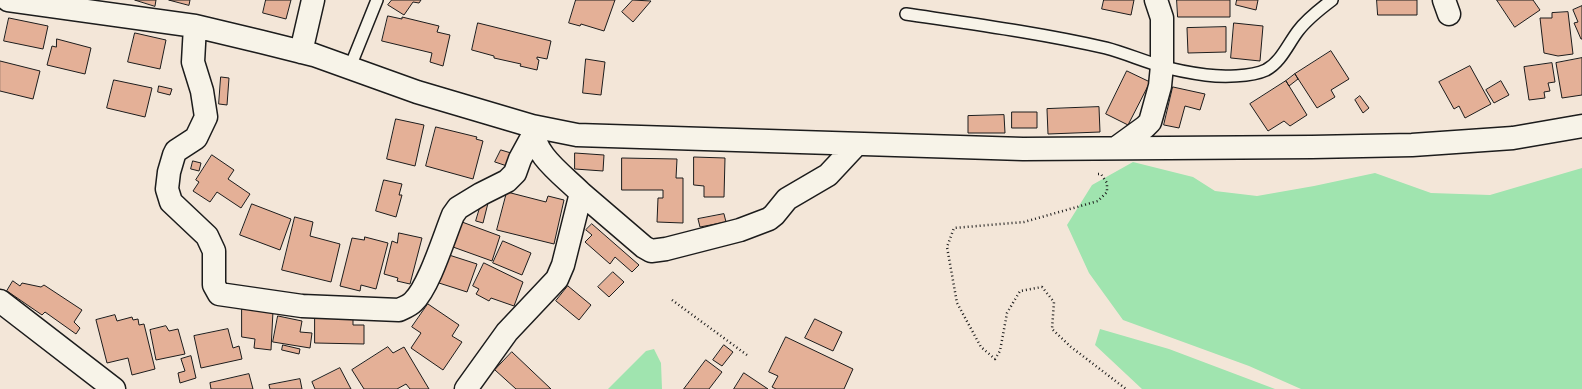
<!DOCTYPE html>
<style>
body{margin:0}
canvas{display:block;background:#f3e6d8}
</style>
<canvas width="1582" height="389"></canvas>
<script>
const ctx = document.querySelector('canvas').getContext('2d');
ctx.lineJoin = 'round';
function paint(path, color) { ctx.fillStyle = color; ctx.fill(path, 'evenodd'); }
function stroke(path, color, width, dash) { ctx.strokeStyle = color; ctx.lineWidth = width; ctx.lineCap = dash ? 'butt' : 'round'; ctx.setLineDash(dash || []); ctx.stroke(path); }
paint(new Path2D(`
 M 1133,162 L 1193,177 L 1215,191 L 1257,196 L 1314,186 L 1375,173 L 1431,193 L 1490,195 L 1582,168 L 1582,389 L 1301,389 L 1249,366 L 1123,320 L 1089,273 L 1067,225 L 1092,185 Z
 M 1100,329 L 1169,349 L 1275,389 L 1142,389 L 1095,345 Z
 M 654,349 L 661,363 L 662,389 L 608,389 L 646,351 Z`), '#a0e4af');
const building = new Path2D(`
 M 135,0 L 156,0 L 155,6 Z
 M 169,0 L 190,0 L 189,5 Z
 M 266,0 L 291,0 L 286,19 L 263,13 Z
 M 392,0 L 421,0 L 419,3 L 413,2 L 404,15 L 388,5 Z
 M 576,0 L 615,0 L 604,31 L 581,24 L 580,26 L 569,23 Z
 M 633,0 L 651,1 L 633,22 L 622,12 Z
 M 1104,0 L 1134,0 L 1131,15 L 1102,9 Z
 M 1177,0 L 1230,0 L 1230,17 L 1178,17 Z
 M 1237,0 L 1258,0 L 1256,10 L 1236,5 Z
 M 1377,0 L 1417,0 L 1417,15 L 1378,15 Z
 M 1497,0 L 1533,0 L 1540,10 L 1515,27 Z
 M 1582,6 L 1582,39 L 1581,39 L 1574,23 L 1578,22 L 1573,10 Z
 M 1568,12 L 1573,54 L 1558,56 L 1544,53 L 1540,18 L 1552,18 L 1552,13 Z
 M 388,16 L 402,19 L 402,17 L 439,26 L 437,32 L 450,35 L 443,66 L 430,62 L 432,53 L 382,41 Z
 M 9,18 L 48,26 L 43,49 L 4,41 Z
 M 478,23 L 551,41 L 547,59 L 537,57 L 537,59 L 539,60 L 537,70 L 520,66 L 521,64 L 494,58 L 494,56 L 472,50 Z
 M 1234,23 L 1263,26 L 1260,61 L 1231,58 Z
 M 1226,27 L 1226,52 L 1188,53 L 1187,28 Z
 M 135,33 L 166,40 L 160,69 L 128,62 Z
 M 57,39 L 91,48 L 85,74 L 47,65 L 52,46 L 56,47 Z
 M 1331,51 L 1349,79 L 1331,90 L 1335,97 L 1317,108 L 1295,74 Z
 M 1582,58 L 1582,95 L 1562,98 L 1556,63 Z
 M 586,59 L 605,62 L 601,95 L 583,93 Z
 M 0,61 L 40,71 L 33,99 L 0,91 Z
 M 1552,63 L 1555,82 L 1548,83 L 1550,91 L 1544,92 L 1545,98 L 1529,100 L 1524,67 Z
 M 1470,66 L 1491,104 L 1465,118 L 1459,106 L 1454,109 L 1439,82 Z
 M 1127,71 L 1150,82 L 1128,125 L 1106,114 Z
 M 1295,74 L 1298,79 L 1289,86 L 1286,81 Z
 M 221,77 L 229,78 L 227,105 L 219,104 Z
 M 114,80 L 152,88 L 145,117 L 107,108 Z
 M 1286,81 L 1307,115 L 1290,126 L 1284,121 L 1268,131 L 1250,104 Z
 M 1501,81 L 1509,95 L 1494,103 L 1486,90 Z
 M 159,86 L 172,89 L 170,95 L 158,92 Z
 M 1173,87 L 1205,94 L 1200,110 L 1185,106 L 1179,128 L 1164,125 Z
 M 1360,96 L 1369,108 L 1363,113 L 1355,100 Z
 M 1099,107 L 1100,132 L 1048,134 L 1047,109 Z
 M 1012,112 L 1037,112 L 1037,128 L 1012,128 Z
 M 1004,115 L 1005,133 L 968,133 L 968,116 Z
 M 396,119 L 424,125 L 415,166 L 387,159 Z
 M 436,127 L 477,137 L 476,139 L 483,141 L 473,179 L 426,166 Z
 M 501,150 L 511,153 L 507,166 L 495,162 Z
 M 575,153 L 604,155 L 603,171 L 575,169 Z
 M 212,155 L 234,170 L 228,179 L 250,194 L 241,208 L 217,192 L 210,202 L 193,191 L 199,182 L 196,180 Z
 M 694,157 L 725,158 L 724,197 L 704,197 L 704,186 L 694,185 Z
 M 622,158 L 677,159 L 676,178 L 683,178 L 683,223 L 657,222 L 658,198 L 663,198 L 663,190 L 622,190 Z
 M 193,161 L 201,163 L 199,171 L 191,169 Z
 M 384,180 L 402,184 L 399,195 L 402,195 L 396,217 L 376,211 Z
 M 507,192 L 546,202 L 548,196 L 564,200 L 554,244 L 497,230 Z
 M 482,201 L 488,203 L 483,223 L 476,221 Z
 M 252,204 L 291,219 L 280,250 L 240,235 Z
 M 724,214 L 726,222 L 700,227 L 698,219 Z
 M 295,217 L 313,222 L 310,236 L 340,244 L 331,282 L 282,270 Z
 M 462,222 L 500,236 L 492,261 L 453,247 Z
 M 592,224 L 639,265 L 632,272 L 615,257 L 610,264 L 585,242 L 592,235 L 586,230 Z
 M 399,233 L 422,238 L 410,284 L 397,281 L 398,278 L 384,274 L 392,241 L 397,243 Z
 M 365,237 L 388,243 L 376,289 L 361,285 L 360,291 L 340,286 L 352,238 L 364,240 Z
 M 503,241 L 531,253 L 522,275 L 493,263 Z
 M 449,255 L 477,264 L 467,292 L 439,283 Z
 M 484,263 L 523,282 L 514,306 L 491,298 L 489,301 L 476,294 L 479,289 L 473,286 Z
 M 613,272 L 624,282 L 609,297 L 598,287 Z
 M 13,281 L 20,286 L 22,283 L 41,287 L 44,285 L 82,310 L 74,322 L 80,328 L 76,334 L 45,312 L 42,315 L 7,291 Z
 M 568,286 L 591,305 L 579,320 L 556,301 Z
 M 428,304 L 459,325 L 452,336 L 462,342 L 443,370 L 411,348 L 421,333 L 412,327 Z
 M 242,309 L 273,311 L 271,350 L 254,348 L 255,339 L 242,337 Z
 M 115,315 L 117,321 L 132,317 L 133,320 L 138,319 L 139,325 L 144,324 L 155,369 L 132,375 L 128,358 L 107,363 L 96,320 Z
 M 278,316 L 302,321 L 300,332 L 312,333 L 310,348 L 273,342 Z
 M 315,317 L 353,318 L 353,325 L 364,325 L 364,344 L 315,343 Z
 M 815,319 L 842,332 L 833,351 L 805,338 Z
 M 166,326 L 169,331 L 178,329 L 185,354 L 156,360 L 150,330 Z
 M 228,329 L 233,348 L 239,346 L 242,359 L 201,368 L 194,336 Z
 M 786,337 L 853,369 L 844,389 L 776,389 L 772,387 L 778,376 L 769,372 Z
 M 283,345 L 300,349 L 299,354 L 282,350 Z
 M 724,345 L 733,352 L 722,366 L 713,360 Z
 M 388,347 L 393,353 L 404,347 L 429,389 L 410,389 L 406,384 L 397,389 L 364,389 L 352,370 Z
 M 512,352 L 551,389 L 516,389 L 495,370 Z
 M 191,356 L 196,378 L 180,383 L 178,373 L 185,371 L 181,359 Z
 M 706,360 L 722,372 L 709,389 L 684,389 Z
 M 340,368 L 351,389 L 315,389 L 312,382 Z
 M 744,373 L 768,389 L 734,389 Z
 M 249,374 L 253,389 L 211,389 L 210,383 Z
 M 300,379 L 302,389 L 270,389 L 269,385 Z`);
paint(building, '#e4b097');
stroke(building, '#1c1c1c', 1);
const lane = new Path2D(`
 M 906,14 C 973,24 1040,33 1106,48 C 1125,53 1143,61 1161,66 C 1175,70 1191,73 1206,75 C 1222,77 1251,77 1266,70 C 1281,62 1288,44 1298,31 C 1307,19 1320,9 1332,0
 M 350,67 L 377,0`);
const street = new Path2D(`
 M 8,0 L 195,26 L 262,42 L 314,55 L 417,92 L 532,126 L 577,135 L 1023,149 L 1312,147 L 1412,145 L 1513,138 L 1582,126
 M 1444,0 L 1449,14
 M 195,26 L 193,62 L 202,91 L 206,117 L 196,138 L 176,151 L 174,155 L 169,172 L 167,189 L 171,202 L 207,236 L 214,251 L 214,285 L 219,294 L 302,306 L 399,310 C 403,308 409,306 413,302 C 429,287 444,237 453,215 L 458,208 L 481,194 L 507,181 L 515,173 L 520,159 L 532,137
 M 301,52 L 313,0
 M 1116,148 L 1145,127 L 1150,122 L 1152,115 L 1160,86 L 1162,66 L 1162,18 L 1156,0
 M 581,193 L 644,247 L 651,251 L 666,249 L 740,230 L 769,219 L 774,215 L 787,199 L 828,175 L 856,145
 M 0,301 L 114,389
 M 466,389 L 507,332 L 557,279 L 563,265 L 581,193 C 562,174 533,155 532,126`);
stroke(lane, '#1c1c1c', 14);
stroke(street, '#1c1c1c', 25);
stroke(new Path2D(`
 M 1098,174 L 1101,174 L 1107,183 L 1107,192 L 1098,201 L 1024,222 L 954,228 L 947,247 L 957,303 L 981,347 L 995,359 L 1000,351 L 1007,313 L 1020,291 L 1042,287 L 1054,302 L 1052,329 L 1071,347 L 1126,389
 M 672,300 L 747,355`), '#1c1c1c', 2.5, [1, 3]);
stroke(lane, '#f7f3e8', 11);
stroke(street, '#f7f3e8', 22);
</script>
